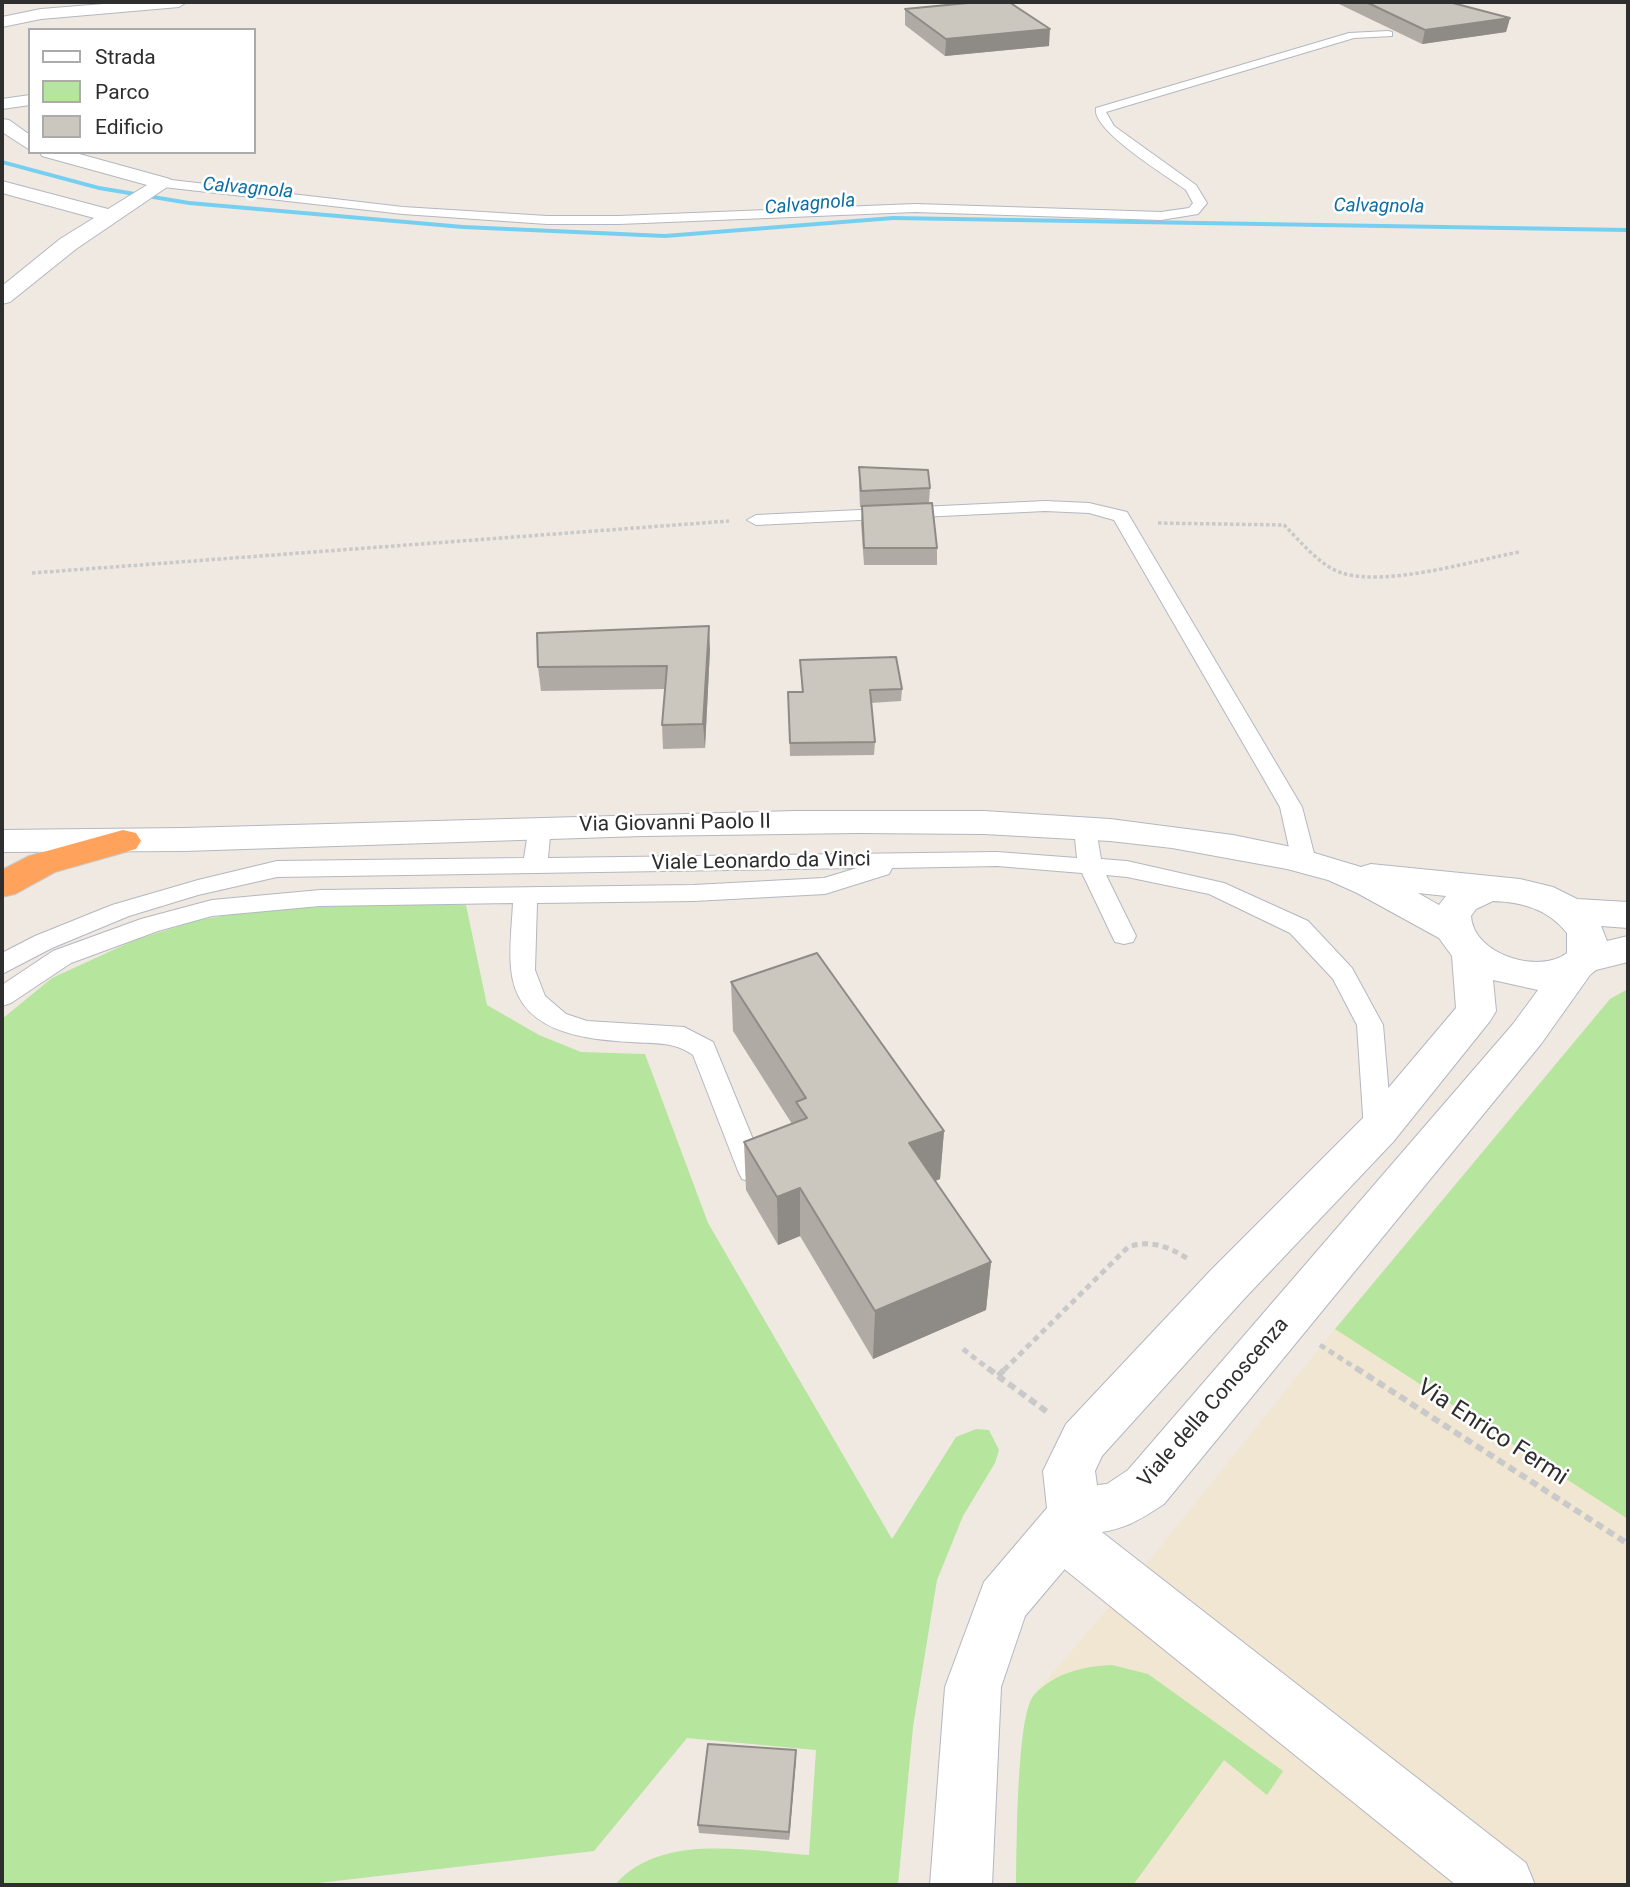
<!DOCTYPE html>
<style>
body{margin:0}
#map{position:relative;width:1630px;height:1887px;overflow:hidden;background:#efe9e1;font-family:Roboto,sans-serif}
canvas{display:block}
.frame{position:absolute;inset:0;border:4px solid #2e2e2e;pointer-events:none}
.legend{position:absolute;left:28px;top:28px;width:228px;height:126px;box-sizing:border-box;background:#fff;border:2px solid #ababab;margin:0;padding:9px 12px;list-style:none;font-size:21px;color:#2e2e2e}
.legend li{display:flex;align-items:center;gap:14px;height:35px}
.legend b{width:35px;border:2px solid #ababab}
</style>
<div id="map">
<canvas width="1630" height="1887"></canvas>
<div class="frame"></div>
<ul class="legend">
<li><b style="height:9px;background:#fff"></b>Strada</li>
<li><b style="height:19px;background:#b6e59e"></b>Parco</li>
<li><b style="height:19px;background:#cbc7bf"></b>Edificio</li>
</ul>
</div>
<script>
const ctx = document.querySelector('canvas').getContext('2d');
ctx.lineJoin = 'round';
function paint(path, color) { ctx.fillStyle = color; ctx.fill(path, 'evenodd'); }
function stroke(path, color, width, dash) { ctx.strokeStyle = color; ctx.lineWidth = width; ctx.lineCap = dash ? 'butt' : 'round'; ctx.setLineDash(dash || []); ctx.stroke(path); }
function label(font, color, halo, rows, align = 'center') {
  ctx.font = font + ' Roboto,sans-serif'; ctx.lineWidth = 5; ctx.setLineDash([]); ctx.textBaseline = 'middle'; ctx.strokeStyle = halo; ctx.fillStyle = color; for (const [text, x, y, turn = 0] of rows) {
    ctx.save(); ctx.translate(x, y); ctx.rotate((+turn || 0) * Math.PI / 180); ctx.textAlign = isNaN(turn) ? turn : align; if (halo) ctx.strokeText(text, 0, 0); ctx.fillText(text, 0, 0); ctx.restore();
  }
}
paint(new Path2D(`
 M 1628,989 L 1628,1885 L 1020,1885 L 1033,1696 L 1153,1556 L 1335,1329 L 1504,1128 Z`), '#f0e6d1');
paint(new Path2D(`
 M 384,904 L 466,905 L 487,1005 L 539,1035 L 581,1052 L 645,1054 L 708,1223 L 892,1539 L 956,1437 L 976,1429 L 989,1430 L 999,1450 L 995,1463 L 963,1516 L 937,1580 L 913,1727 L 898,1885 L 615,1885 C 659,1832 749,1851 809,1855 L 816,1750 L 687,1738 L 594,1851 L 301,1885 L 2,1885 L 2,1019 L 52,978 L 135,940 L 199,920 L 258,910 Z
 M 1628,989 L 1628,1519 L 1335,1329 L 1610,999 Z
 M 1112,1665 L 1148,1674 L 1283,1771 L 1267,1795 L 1224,1760 L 1133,1885 L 1016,1885 C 1017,1852 1016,1715 1034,1695 C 1054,1673 1084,1666 1112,1665 Z`), '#b6e59e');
paint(new Path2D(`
 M 2,160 L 99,186 L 189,201 L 463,225 L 665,234 L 893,216 L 1628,228 L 1628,232 L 893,220 L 665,238 L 463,229 L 189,205 L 99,190 L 2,164 Z`), '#75cff0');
const service = new Path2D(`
 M 1388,31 L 1392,32 L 1392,36 L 1354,38 L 1106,112 L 1114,126 L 1196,185 L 1207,203 L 1198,214 L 1161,220 L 915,212 L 619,224 L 547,224 L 403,214 L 163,187 L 157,183 L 163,179 L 403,207 L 547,216 L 619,216 L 915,204 L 1161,212 L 1189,208 L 1193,203 L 1186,190 C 1167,176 1091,130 1096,108 L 1349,33 Z
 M 1045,501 L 1089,503 L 1127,512 L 1302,807 L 1316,861 L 1312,866 L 1304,869 L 1296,866 L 1292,861 L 1280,807 L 1114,520 L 1089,513 L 1045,511 L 756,525 L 747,520 L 756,515 Z
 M 540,819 L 548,821 L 551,826 L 548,858 L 997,852 L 1077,858 L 1074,829 L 1077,824 L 1085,822 L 1093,824 L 1096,829 L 1101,859 L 1127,861 L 1224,883 L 1308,921 L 1352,968 L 1383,1025 L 1392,1130 L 1388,1137 L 1378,1140 L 1368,1137 L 1364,1130 L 1357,1025 L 1333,979 L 1290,933 L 1209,894 L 1127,877 L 1106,875 L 1136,936 L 1133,942 L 1124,944 L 1115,942 L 1112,936 L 1082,873 L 997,866 L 892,868 L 889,874 L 825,894 L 694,901 L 537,903 L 535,970 L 545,996 L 566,1014 L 587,1021 L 684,1027 L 713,1042 L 766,1171 L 762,1179 L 752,1182 L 742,1179 L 738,1171 L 693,1055 C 673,1041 655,1044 631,1042 C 581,1039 516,1032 511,968 C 509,947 512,924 513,903 L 320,906 L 212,916 L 158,931 L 71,963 L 11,1003 L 2,1006 L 2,985 L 53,951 L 141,919 L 212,900 L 320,890 L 694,885 L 824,878 L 857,868 L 277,877 L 198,895 L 129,916 L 52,948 L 2,974 L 2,953 L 35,936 L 112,905 L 198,880 L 277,861 L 524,858 L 529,826 L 532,821 Z`);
const minor = new Path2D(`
 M 128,2 L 187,2 L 179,7 L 41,19 L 2,27 L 2,17 L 41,9 Z
 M 30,95 L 30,105 L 2,109 L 2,99 Z
 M 2,119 L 9,120 L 30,135 L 30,150 L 2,132 Z
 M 40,152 L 72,152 L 170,179 L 173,183 L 76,249 L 10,302 L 2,304 L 2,286 L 60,239 L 94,218 L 2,193 L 2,181 L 108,209 L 147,185 L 42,156 Z
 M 1061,1508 L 1080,1515 L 1526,1863 L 1535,1885 L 1456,1885 L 1042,1551 L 1035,1533 L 1042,1515 Z`);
const tertiary = new Path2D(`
 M 795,811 L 984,811 L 1110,819 L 1233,835 L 1301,849 L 1361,867 L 1371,864 L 1520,879 L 1553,887 L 1577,899 L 1628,902 L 1628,928 L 1601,926 L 1607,941 L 1628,936 L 1628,962 L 1596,970 L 1590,975 L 1541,1044 L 1164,1504 C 1137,1522 1123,1530 1089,1534 L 1080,1551 L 1025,1616 L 1001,1687 L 992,1885 L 930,1885 L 945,1687 L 984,1582 L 1047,1508 L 1043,1471 L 1066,1424 L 1210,1271 L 1363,1118 L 1456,1008 L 1452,956 L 1439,938 L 1357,893 L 1328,880 L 1287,869 L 1172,848 L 1110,841 L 984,834 L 857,833 L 642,836 L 184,851 L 2,852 L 2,830 L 184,828 ZM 1418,893 L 1446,896 L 1439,905 ZM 1493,901 C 1522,902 1548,909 1567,933 L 1567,953 C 1538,975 1473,954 1471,916 L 1476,909 ZM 1493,980 L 1538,990 L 1513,1024 L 1128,1470 L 1107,1484 L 1097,1485 L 1095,1471 L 1102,1456 L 1244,1299 L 1393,1142 L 1490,1021 L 1496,1011 Z`);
const motorway = new Path2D(`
 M 123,830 L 136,833 L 141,841 L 136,849 L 55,872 L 15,894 L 2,897 L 2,870 L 29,856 Z`);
stroke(service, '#b4b7c1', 2);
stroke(minor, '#b4b7c1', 2);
stroke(tertiary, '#b4b7c1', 2);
stroke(motorway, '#c9c9c9', 2);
stroke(new Path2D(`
 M 1158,523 L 1284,525 C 1300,541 1320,566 1342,573 C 1387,587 1472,561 1519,552
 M 32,573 L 729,521`), '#c9c9c9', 3.5, [3.5, 2.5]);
stroke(new Path2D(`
 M 1320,1345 L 1359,1370
 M 963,1349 L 990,1370
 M 1004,1370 L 1128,1247 C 1152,1239 1169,1247 1190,1260`), '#c9c9c9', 5, [6, 4.5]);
stroke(new Path2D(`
 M 988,1368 L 998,1376 L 1006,1368
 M 1356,1368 L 1628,1544
 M 998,1376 L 1050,1414`), '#c9c9c9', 6, [8, 5]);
paint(service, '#fff');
paint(minor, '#fff');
paint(tertiary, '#fff');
paint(motorway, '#ffa35c');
paint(new Path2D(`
 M 1339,2 L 1449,2 L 1510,18 L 1506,32 L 1422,44 L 1339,4 Z
 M 905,9 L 1049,46 L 945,56 L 905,25 Z
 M 859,467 L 930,488 L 929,503 L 937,548 L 937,565 L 864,565 L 861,523 L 862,507 L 860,507 L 859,483 Z
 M 710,649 L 705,748 L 663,749 L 662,725 L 665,689 L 541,691 L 538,667 Z
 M 800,660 L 902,689 L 901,701 L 871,703 L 875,742 L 874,755 L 790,756 L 788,692 L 802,692 Z
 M 731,982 L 944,1131 L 940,1179 L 935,1181 L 991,1262 L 986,1310 L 873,1359 L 800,1236 L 778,1245 L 746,1190 L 744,1142 L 792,1124 L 733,1031 Z
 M 796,1758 L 789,1840 L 699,1833 L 698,1825 Z`), '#afaba4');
paint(new Path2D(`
 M 1510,18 L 1506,32 L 1422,44 L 1425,30 Z
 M 1050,29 L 1049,46 L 945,56 L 946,39 Z
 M 709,626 L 710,649 L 705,748 L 703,724 Z
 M 944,1131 L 940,1179 L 906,1192 L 909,1143 Z
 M 800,1188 L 800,1236 L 778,1245 L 777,1197 Z
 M 991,1262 L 986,1310 L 873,1359 L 875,1311 Z
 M 796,1750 L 796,1758 L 789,1840 L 789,1832 Z`), '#8e8b86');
const building = new Path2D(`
 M 978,2 L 1009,2 L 1050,29 L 946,39 L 905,9 Z
 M 1366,2 L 1449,2 L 1510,18 L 1425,30 Z
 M 859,467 L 928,470 L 930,488 L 861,491 Z
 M 932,503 L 937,548 L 864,548 L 862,506 Z
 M 709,626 L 703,724 L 662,725 L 667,666 L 538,667 L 537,633 Z
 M 896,657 L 902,689 L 870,690 L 875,742 L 790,743 L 788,692 L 803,692 L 800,660 Z
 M 817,953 L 944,1131 L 909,1143 L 991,1262 L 875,1311 L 800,1188 L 777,1197 L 744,1142 L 807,1118 L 796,1102 L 806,1098 L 731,982 Z
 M 708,1744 L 796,1750 L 789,1832 L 698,1825 Z`);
paint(building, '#cbc7bf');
stroke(building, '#8e8b86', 2);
label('italic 19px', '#0d6fa3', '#fff', [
 ["Calvagnola",248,189,5],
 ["Calvagnola",810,205,-5],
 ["Calvagnola",1379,207,1]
]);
label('21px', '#2e2e2e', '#fff', [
 ["Via Giovanni Paolo II",675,824,-1],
 ["Viale Leonardo da Vinci",761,862,-1],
 ["Viale della Conoscenza",1214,1403,-49]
]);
label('24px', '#2e2e2e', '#fff', [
 ["Via Enrico Fermi",1492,1433,33]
]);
</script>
